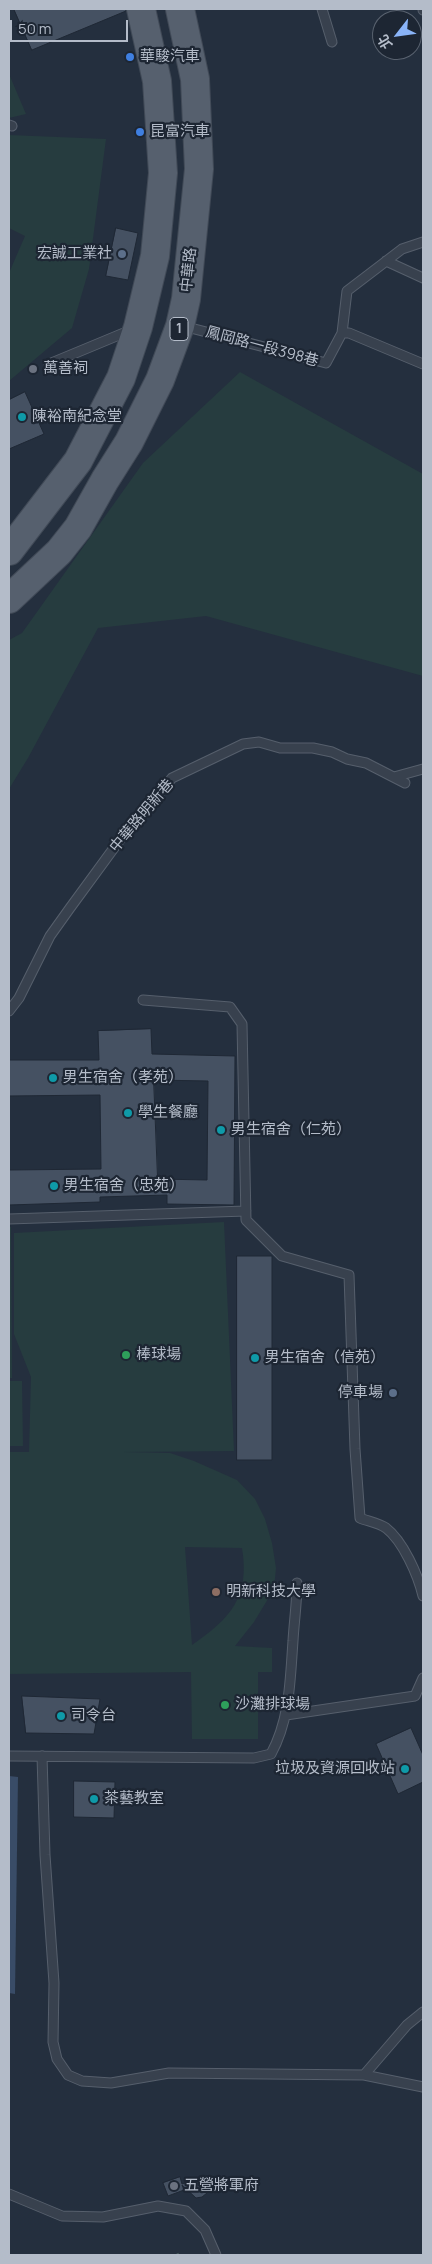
<!DOCTYPE html>
<meta charset="utf-8">
<style>
body{margin:0}
#map{position:relative;width:432px;height:2264px;overflow:hidden;background:#242f3e;font-family:Manrope,"Noto Sans TC",sans-serif}
canvas{display:block}
.frame{position:absolute;inset:0;border:10px solid #b4bcc9;pointer-events:none}
.north{position:absolute;left:372px;top:10px;width:50px;height:50px;box-sizing:border-box;background:#1d2633;border:1px solid #59626f;border-radius:50%;rotate:240deg;font-size:14px;font-weight:700;line-height:20px;text-align:center;color:#b4bcc9}
.north::after{content:'';display:block;margin:auto;width:18px;height:22px;background:#8ab4f8;clip-path:polygon(50% 0,100% 100%,50% 72%,0 100%)}
.scale{position:absolute;left:10px;top:20px;width:118px;height:22px;box-sizing:border-box;border:2px solid #b4bcc9;border-top:0;padding-left:6px;font-size:15px;line-height:18px;white-space:nowrap;color:#b4bcc9;-webkit-text-stroke:4px #1d2633;paint-order:stroke}
</style>
<div id="map">
<canvas width="432" height="2264"></canvas>
<div class="frame"></div>
<div class="north">北</div>
<div class="scale">50 m</div>
</div>
<script>
const ctx = document.querySelector('canvas').getContext('2d');
ctx.lineJoin = 'round';
function paint(path, color) { ctx.fillStyle = color; ctx.fill(path, 'evenodd'); }
function stroke(path, color, width, dash) { ctx.strokeStyle = color; ctx.lineWidth = width; ctx.lineCap = dash ? 'butt' : 'round'; ctx.setLineDash(dash || []); ctx.stroke(path); }
function label(font, color, halo, rows, align = 'center') {
  ctx.font = font + ' Manrope,"Noto Sans TC",sans-serif'; ctx.lineWidth = 4.5; ctx.setLineDash([]); ctx.textBaseline = 'middle'; ctx.strokeStyle = halo; ctx.fillStyle = color; for (const [text, x, y, turn = 0] of rows) {
    ctx.save(); ctx.translate(x, y); ctx.rotate((+turn || 0) * Math.PI / 180); ctx.textAlign = isNaN(turn) ? turn : align; if (halo) ctx.strokeText(text, 0, 0); ctx.fillText(text, 0, 0); ctx.restore();
  }
}
paint(new Path2D(`
 M 9,74 L 26,114 L 9,118 Z
 M 9,135 L 106,139 L 89,269 L 72,328 L 9,381 L 9,273 L 25,236 L 9,228 Z
 M 240,372 L 423,474 L 423,676 L 206,616 L 98,628 L 28,758 L 9,789 L 9,640 L 22,633 L 143,463 Z
 M 224,1222 L 234,1451 L 124,1452 L 170,1453 L 194,1461 L 237,1480 L 255,1499 L 265,1519 L 272,1543 L 276,1568 L 274,1589 L 254,1622 L 235,1646 L 272,1648 L 272,1672 L 258,1672 L 258,1739 L 192,1739 L 191,1672 L 9,1674 L 9,1452 L 29,1452 L 31,1377 L 14,1334 L 14,1233 ZM 185,1547 L 242,1548 C 250,1597 231,1618 192,1645 Z
 M 9,1227 L 11,1227 L 12,1378 L 9,1378 Z
 M 9,1381 L 22,1381 L 23,1446 L 9,1446 Z`), '#263c3f');
paint(new Path2D(`
 M 9,1776 L 18,1777 L 15,1994 L 9,1993 Z`), '#394c67');
const building = new Path2D(`
 M 14,9 L 126,9 L 126,11 L 32,50 Z
 M 116,228 L 138,233 L 128,280 L 106,276 Z
 M 25,392 L 44,434 L 9,449 L 9,400 Z
 M 151,1029 L 152,1054 L 235,1056 L 234,1205 L 167,1204 L 167,1195 L 100,1197 L 100,1202 L 9,1205 L 9,1170 L 101,1169 L 100,1095 L 9,1096 L 9,1060 L 99,1060 L 98,1031 ZM 154,1080 L 208,1081 L 207,1180 L 158,1179 Z
 M 237,1256 L 272,1256 L 272,1460 L 237,1460 Z
 M 22,1696 L 100,1699 L 94,1734 L 26,1733 Z
 M 411,1728 L 423,1755 L 423,1782 L 398,1794 L 376,1744 Z
 M 74,1781 L 115,1782 L 114,1818 L 74,1817 Z
 M 180,2177 L 182,2184 L 196,2179 L 202,2179 L 208,2186 L 207,2193 L 202,2197 L 196,2198 L 182,2185 L 184,2190 L 168,2196 L 163,2183 Z`);
paint(building, '#455162');
stroke(building, '#1f2835', 1);
const lane = new Path2D(`
 M 322,9 L 332,42
 M 423,9 L 423,10
 M 9,125 L 12,126
 M 386,261 L 423,278
 M 183,326 L 326,363 L 342,333 L 347,291 L 402,249 L 423,242
 M 342,333 L 349,333 L 423,364
 M 49,364 L 131,330
 M 394,777 L 423,769
 M 143,1000 L 230,1007 L 242,1024 L 246,1220 L 282,1256 L 349,1275 L 355,1449 L 360,1518 C 367,1521 379,1523 386,1528 C 403,1541 418,1575 423,1596
 M 9,1011 L 19,998 L 50,936 L 70,908 L 122,837 L 172,778 L 243,744 L 259,742 L 280,748 L 313,748 L 332,752 L 347,759 L 366,763 L 405,783
 M 9,1219 L 246,1211
 M 286,1715 L 415,1696 L 423,1678
 M 9,1756 L 254,1758 L 271,1754 C 290,1719 290,1681 293,1641 C 294,1622 297,1603 297,1583
 M 42,1756 L 45,1855 L 54,1983 L 53,2042 L 57,2059 L 68,2075 L 82,2081 L 111,2083 L 169,2073 L 364,2075 L 423,2087
 M 364,2075 L 407,2025 L 423,2012
 M 9,2194 L 62,2216 L 103,2217 L 158,2206 L 186,2211 L 205,2230 L 216,2255`);
const primary = new Path2D(`
 M 9,551 L 78,461 L 121,378 L 138,327 L 155,256 L 163,173 L 157,81 L 141,9
 M 9,599 L 59,552 L 78,528 L 105,480 L 129,442 L 160,380 L 180,326 L 186,299 L 199,169 L 195,79 L 180,9`);
stroke(lane, '#565f6c', 11);
stroke(primary, '#414a57', 30);
stroke(new Path2D(`
 M 177,2255 L 179,2254`), '#44595c', 3, [4, 4]);
stroke(lane, '#38414e', 9);
stroke(primary, '#56606e', 28);
for (const [x, y, r, color] of [
 [130,57,5,"#3f7fe0"],
 [140,132,5,"#3f7fe0"],
 [122,254,5,"#5c6f8a"],
 [33,369,5,"#6b7280"],
 [22,417,5,"#0f9aa8"],
 [53,1078,5,"#0f9aa8"],
 [128,1113,5,"#0f9aa8"],
 [221,1130,5,"#0f9aa8"],
 [54,1186,5,"#0f9aa8"],
 [126,1355,5,"#2e9e5b"],
 [255,1358,5,"#0f9aa8"],
 [393,1393,5,"#5c6f8a"],
 [216,1592,5,"#8d6e63"],
 [225,1705,5,"#2e9e5b"],
 [61,1716,5,"#0f9aa8"],
 [405,1769,5,"#0f9aa8"],
 [94,1799,5,"#0f9aa8"],
 [174,2186,5,"#6b7280"]
]) { const dot = new Path2D(); dot.arc(x, y, r, 0, 2 * Math.PI); ctx.fillStyle = color; ctx.fill(dot); stroke(dot, '#1d2633', 2); }
for (const [x, y, w] of [
 [179,329,18]
]) { const box = new Path2D(); box.roundRect(x - w / 2, y - 11.5, w, 23, 4); ctx.fillStyle = '#1d2633'; ctx.fill(box); stroke(box, '#b4bcc9', 1); }
label('bold 14px', '#b4bcc9', null, [
 ["1",179,329]
]);
label('15px', '#b4bcc9', '#1d2633', [
 ["華駿汽車",140,57],
 ["昆富汽車",150,132],
 ["宏誠工業社",112,254,"right"],
 ["萬善祠",43,369],
 ["陳裕南紀念堂",32,417],
 ["男生宿舍（孝苑）",63,1078],
 ["學生餐廳",138,1113],
 ["男生宿舍（仁苑）",231,1130],
 ["男生宿舍（忠苑）",64,1186],
 ["棒球場",136,1355],
 ["男生宿舍（信苑）",265,1358],
 ["停車場",383,1393,"right"],
 ["明新科技大學",226,1592],
 ["沙灘排球場",235,1705],
 ["司令台",71,1716],
 ["垃圾及資源回收站",395,1769,"right"],
 ["茶藝教室",104,1799],
 ["五營將軍府",184,2186]
], 'left');
label('15px', '#b4bcc9', '#1d2633', [
 ["中華路",189,270,-84],
 ["鳳岡路一段398巷",262,347,15],
 ["中華路明新巷",142,816,-50]
]);
</script>
